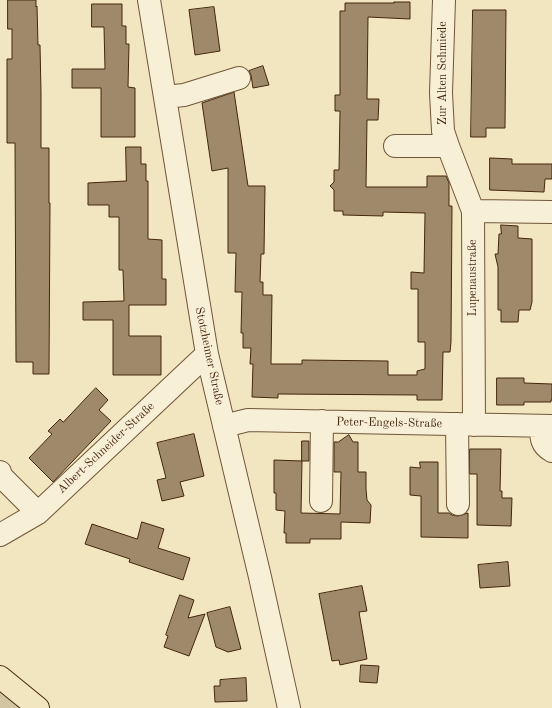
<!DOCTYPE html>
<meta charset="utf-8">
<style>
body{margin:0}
canvas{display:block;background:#f2e6c0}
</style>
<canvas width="552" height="708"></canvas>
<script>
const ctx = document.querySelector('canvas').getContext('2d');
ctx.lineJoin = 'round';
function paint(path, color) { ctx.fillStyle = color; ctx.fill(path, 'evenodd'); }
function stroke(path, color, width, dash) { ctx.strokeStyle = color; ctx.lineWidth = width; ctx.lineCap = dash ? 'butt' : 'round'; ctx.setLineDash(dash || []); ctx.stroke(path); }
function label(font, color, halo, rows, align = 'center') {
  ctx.font = font + ' "Old Standard TT",serif'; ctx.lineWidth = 3; ctx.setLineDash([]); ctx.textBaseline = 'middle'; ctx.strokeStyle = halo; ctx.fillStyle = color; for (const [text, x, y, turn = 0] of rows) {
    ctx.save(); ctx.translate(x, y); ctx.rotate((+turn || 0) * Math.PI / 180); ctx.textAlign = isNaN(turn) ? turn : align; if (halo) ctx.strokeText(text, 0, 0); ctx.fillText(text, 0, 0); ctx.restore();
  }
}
paint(new Path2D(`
 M 0,691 L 20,708 L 0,708 Z`), '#d4c5a2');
const building = new Path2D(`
 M 8,0 L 36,0 L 36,7 L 37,6 L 38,45 L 40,45 L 41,93 L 41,148 L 49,148 L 49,203 L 50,203 L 49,374 L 33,374 L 33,362 L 16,362 L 15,143 L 7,143 L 7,59 L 12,59 L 12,29 L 8,29 Z
 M 394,2 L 410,2 L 410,19 L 368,17 L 367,99 L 379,99 L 378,120 L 367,120 L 366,187 L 427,187 L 427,176 L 446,176 L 449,183 L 449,206 L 452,206 L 451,342 L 450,352 L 443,352 L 442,400 L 417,400 L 417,395 L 278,394 L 278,398 L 252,397 L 253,364 L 250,364 L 251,348 L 243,348 L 243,333 L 241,333 L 242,292 L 235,292 L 236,253 L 228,253 L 228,168 L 212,171 L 202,103 L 234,92 L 248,186 L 265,186 L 264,254 L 261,254 L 260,282 L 263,282 L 263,295 L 272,295 L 271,364 L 302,364 L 302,360 L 388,361 L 388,375 L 417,375 L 417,371 L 425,369 L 425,342 L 418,342 L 418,289 L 411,289 L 411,272 L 424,273 L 425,213 L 383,212 L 383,216 L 343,215 L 343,211 L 334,211 L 334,190 L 330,186 L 334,182 L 334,170 L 339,170 L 340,111 L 335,111 L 335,95 L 340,95 L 340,11 L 345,11 L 345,3 L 394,3 Z
 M 92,4 L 122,4 L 122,26 L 126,26 L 126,44 L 129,44 L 128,87 L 135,88 L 135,137 L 101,137 L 101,88 L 72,88 L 72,69 L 105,69 L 104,27 L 92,27 Z
 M 214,7 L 220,51 L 195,55 L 189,10 Z
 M 473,10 L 506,10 L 505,128 L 486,128 L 486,137 L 471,137 Z
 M 263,66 L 269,85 L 253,88 L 251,75 L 249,71 Z
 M 126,147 L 141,147 L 141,164 L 146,164 L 146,181 L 148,181 L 148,239 L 162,240 L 162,279 L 166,279 L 166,305 L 129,305 L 129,336 L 161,336 L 161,375 L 113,375 L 113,320 L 83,320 L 83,302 L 124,301 L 123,270 L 119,270 L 119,217 L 109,217 L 109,205 L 88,205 L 88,183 L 126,181 Z
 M 490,158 L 512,159 L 512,164 L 552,164 L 552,179 L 545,179 L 544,192 L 490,190 Z
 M 501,225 L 518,226 L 518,238 L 532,239 L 532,302 L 530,310 L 519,310 L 518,322 L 501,322 L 501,310 L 498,310 L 498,267 L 495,254 L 498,254 L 499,234 L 501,234 Z
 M 497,378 L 524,378 L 524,383 L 552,384 L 552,400 L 551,400 L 551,402 L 524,402 L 524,405 L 497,405 Z
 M 96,388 L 108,400 L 99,410 L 111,421 L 53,482 L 29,458 L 52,434 L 48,431 L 60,419 L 63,422 Z
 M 194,434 L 204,476 L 180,482 L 184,496 L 162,501 L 157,480 L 166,478 L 157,443 Z
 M 349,435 L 353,442 L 358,442 L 358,472 L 366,472 L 366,489 L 367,500 L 371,505 L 370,523 L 341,522 L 341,539 L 310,539 L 310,543 L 286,543 L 286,533 L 284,533 L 285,511 L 276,510 L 276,493 L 274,493 L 274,460 L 302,461 L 301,513 L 340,514 L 341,472 L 334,472 L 334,442 L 338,442 Z
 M 302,441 L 309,441 L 309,461 L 302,461 Z
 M 470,449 L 501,449 L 500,491 L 502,491 L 502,498 L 512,498 L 511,526 L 477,525 L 477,474 L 470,474 Z
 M 420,462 L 438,462 L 438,513 L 449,513 L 452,515 L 458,516 L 468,513 L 468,538 L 421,537 L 421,496 L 410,495 L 410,467 L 420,468 Z
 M 142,522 L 164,529 L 158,548 L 190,558 L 183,580 L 129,562 L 130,559 L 85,544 L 92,524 L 137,539 Z
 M 508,562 L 510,586 L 480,588 L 478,565 Z
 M 362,586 L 367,611 L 359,612 L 367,659 L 340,665 L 339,660 L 332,661 L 319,594 Z
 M 180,595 L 194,600 L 188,618 L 205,614 L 189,656 L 164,647 L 168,636 L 166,635 Z
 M 230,607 L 241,649 L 228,652 L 216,647 L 207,613 Z
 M 361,665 L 379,666 L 377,683 L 360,682 Z
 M 246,678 L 247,701 L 215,702 L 214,686 L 220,686 L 220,680 Z`);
paint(building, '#9e8a6b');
stroke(building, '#44260e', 1);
const minor = new Path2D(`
 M 149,0 L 207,354 L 260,577 L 289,708
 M 444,0 L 441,93 L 443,131 L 448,146 L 473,211
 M 165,97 L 184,95 L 239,78
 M 395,146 L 448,146
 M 457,424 L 458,504
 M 474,425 L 473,211 L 552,212
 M 224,426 L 248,420 L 552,426
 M 541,426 C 541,438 541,445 552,451
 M 0,472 L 1,476 L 38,513
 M 321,501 L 322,421
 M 0,535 L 38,513 L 207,354`);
const major = new Path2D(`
 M 0,677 L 38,708`);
stroke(minor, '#70563a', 24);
stroke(major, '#44260e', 24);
stroke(minor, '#f7efd6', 22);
stroke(major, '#f2e6c0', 22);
label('12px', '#44260e', '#f7efd6', [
 ["Zur Alten Schmiede",443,73,-90],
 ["Lupenaustraße",473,278,-90],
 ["Stotzheimer Straße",209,356,78],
 ["Peter-Engels-Straße",389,423,1],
 ["Albert-Schneider-Straße",106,448,-43]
]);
</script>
